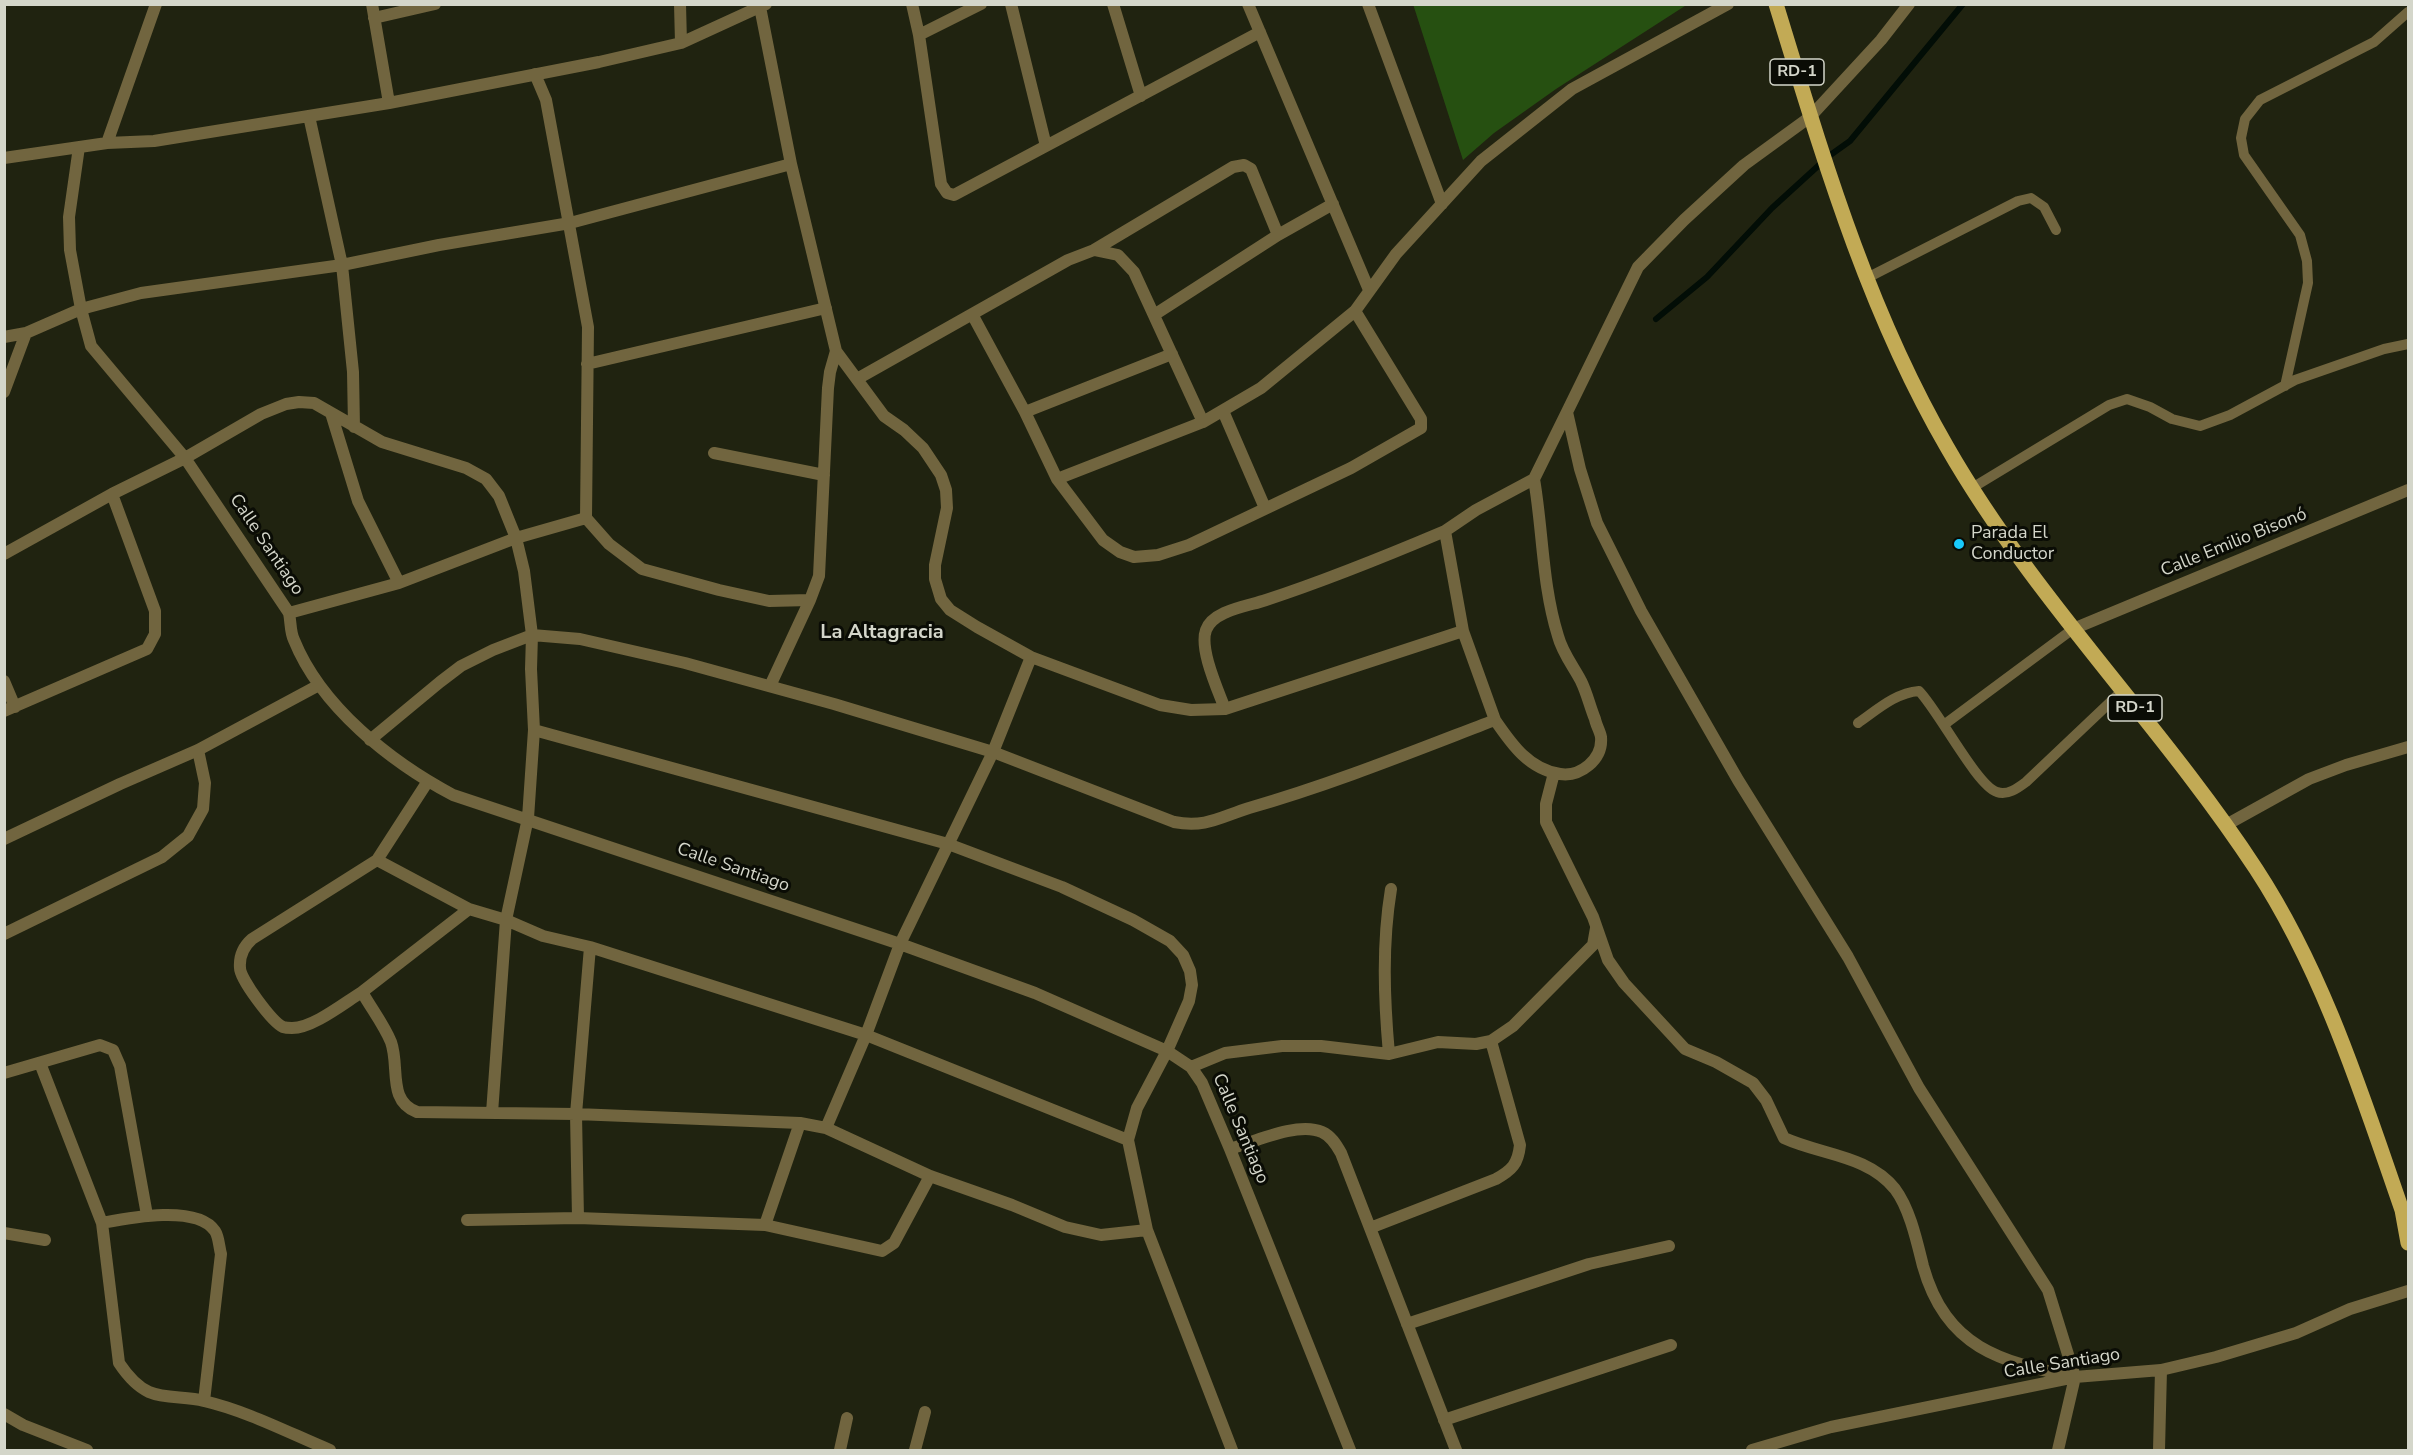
<!DOCTYPE html>
<meta charset="utf-8">
<style>
body{margin:0}
#map{position:relative;width:2413px;height:1455px;overflow:hidden;background:#202310;font-family:"Nunito Sans",sans-serif}
canvas{display:block}
.frame{position:absolute;inset:0;border:6px solid #d4d6ca;pointer-events:none}
</style>
<div id="map">
<canvas width="2413" height="1455"></canvas>
<div class="frame"></div>
</div>
<script>
const ctx = document.querySelector('canvas').getContext('2d');
ctx.lineJoin = 'round';
function stroke(path, color, width, dash) { ctx.strokeStyle = color; ctx.lineWidth = width; ctx.lineCap = dash ? 'butt' : 'round'; ctx.setLineDash(dash || []); ctx.stroke(path); }
function paint(path, color) { ctx.fillStyle = color; ctx.fill(path, 'evenodd'); }
function label(font, color, halo, rows, align = 'center') {
  ctx.font = font + ' "Nunito Sans",sans-serif'; ctx.lineWidth = 6; ctx.setLineDash([]); ctx.textBaseline = 'middle'; ctx.strokeStyle = halo; ctx.fillStyle = color; for (const [text, x, y, turn = 0] of rows) {
    ctx.save(); ctx.translate(x, y); ctx.rotate((+turn || 0) * Math.PI / 180); ctx.textAlign = isNaN(turn) ? turn : align; if (halo) ctx.strokeText(text, 0, 0); ctx.fillText(text, 0, 0); ctx.restore();
  }
}
stroke(new Path2D(`
 M 1656,319 L 1707,277 L 1772,208 L 1829,156 L 1850,141 L 1963,4`), '#020d06', 6);
paint(new Path2D(`
 M 1413,4 L 1688,4 L 1556,89 L 1494,133 L 1463,160 Z`), '#265011');
stroke(new Path2D(`
 M 1865,279 L 2018,201 L 2031,198 L 2044,207 L 2056,230
 M 2285,386 L 2308,283 L 2307,261 L 2300,235 L 2244,155 L 2241,138 L 2245,119 L 2260,100 L 2374,42 L 2408,12
 M 1972,488 L 2109,405 L 2127,399 L 2150,407 L 2172,419 L 2200,426 L 2230,415 L 2295,380 L 2384,349 L 2408,344
 M 1858,723 C 1877,710 1895,693 1919,691 C 1938,710 1977,786 1997,792 C 2007,796 2018,788 2026,782 L 2122,691
 M 1945,724 L 2073,629`), '#71653f', 10);
stroke(new Path2D(`
 M 372,4 L 389,103
 M 680,4 L 681,43
 M 912,4 L 919,35 L 941,184 L 947,193 L 954,195 L 1260,32
 M 1011,4 L 1046,146
 M 1113,4 L 1141,96
 M 1248,4 L 1369,290
 M 1368,4 L 1442,204
 M 1909,4 L 1881,40 L 1810,117 L 1744,165 L 1684,220 L 1638,267 L 1567,412 L 1580,469 L 1597,523 L 1641,611 L 1738,780 L 1848,957 L 1919,1088 L 2048,1290 L 2075,1377 L 2058,1450
 M 760,7 L 791,164 L 836,351 L 884,416 L 904,430 L 923,448 L 941,475 L 946,490 L 947,508 L 935,565 L 935,579 L 941,599 L 950,610 L 977,627 L 1031,657 L 1160,705 L 1191,710 L 1225,709 L 1463,631 L 1445,531 L 1476,510 L 1534,479 L 1567,412
 M 374,18 L 435,4
 M 919,35 L 981,4
 M 535,74 L 546,100 L 588,327 L 586,518
 M 309,116 L 342,265 L 353,372 L 354,427
 M 107,143 L 156,4
 M 79,147 L 69,217 L 70,250 L 81,309 L 91,346 L 185,458 L 289,613 C 291,622 290,632 294,640 C 321,707 391,762 453,795 L 900,944 L 1035,993 L 1167,1051 L 1191,1067 L 1202,1083 L 1230,1149 L 1350,1450
 M 4,158 L 107,143 L 154,141 L 389,103 L 599,62 L 681,43 L 766,4
 M 1094,250 L 1118,255 L 1134,272 L 1203,422
 M 972,314 L 1025,412 L 1057,479 L 1103,540 L 1120,552 L 1134,557 L 1158,555 L 1189,545 L 1351,468 L 1421,428 L 1421,419 L 1355,311
 M 1154,315 L 1278,235 L 1333,204
 M 4,337 L 26,333 L 81,309 L 141,293 L 342,265 L 439,245 L 570,223 L 791,164
 M 587,364 L 826,308
 M 857,379 L 1068,260 L 1094,250 L 1233,167 L 1244,165 L 1251,169 L 1278,235
 M 4,392 L 26,333
 M 1223,411 L 1265,508
 M 1025,412 L 1172,354
 M 331,413 L 358,501 L 399,583
 M 714,453 L 824,475
 M 1057,479 L 1203,422 L 1261,388 L 1355,311 L 1396,254 L 1481,161 L 1572,89 L 1728,4
 M 4,554 L 112,494 L 185,458 L 261,414 L 286,404 L 299,402 L 314,403 L 382,442 L 466,468 L 486,479 L 499,496 L 516,538 L 524,571 L 532,635 L 531,669 L 534,730 L 528,818 L 506,920 L 492,1113
 M 289,613 L 399,583 L 516,538 L 586,518 L 609,544 L 642,569 L 719,590 L 769,601 L 810,600
 M 2073,629 L 2408,490
 M 4,681 L 15,707
 M 770,686 L 810,600 L 819,576 L 828,388 L 830,372 L 836,351
 M 1225,709 C 1218,690 1199,649 1206,630 C 1213,610 1249,606 1266,600 C 1327,580 1386,556 1445,531
 M 4,711 L 147,649 L 155,634 L 155,611 L 112,494
 M 1495,720 C 1512,745 1529,769 1560,774 C 1580,777 1603,760 1601,737 C 1600,731 1596,725 1595,719 C 1590,707 1587,693 1581,681 C 1573,666 1562,652 1558,636 C 1542,585 1543,531 1534,479
 M 534,730 L 948,844 L 1062,887 L 1133,920 L 1170,941 L 1183,955 L 1190,971 L 1192,985 L 1189,1001 L 1167,1051 L 1137,1108 L 1128,1140 L 1147,1230 L 1232,1450
 M 370,740 L 440,682 L 461,666 L 493,650 L 532,635 L 580,639 L 685,663 L 834,704 L 993,752 L 1174,822 C 1206,828 1220,817 1249,808 C 1333,784 1414,751 1495,720 L 1463,631
 M 1554,773 L 1546,804 L 1546,822 L 1593,917 L 1608,960 L 1624,983 L 1685,1049 L 1716,1062 L 1753,1083 L 1766,1100 L 1784,1138 C 1821,1155 1868,1155 1895,1189 C 1910,1209 1917,1242 1923,1266 C 1946,1348 2000,1362 2075,1377
 M 428,781 L 377,860 L 252,939 C 243,947 239,956 240,968 C 240,979 272,1022 283,1027 C 286,1028 289,1028 292,1028 C 313,1028 344,1003 362,992 C 371,1008 384,1025 391,1042 C 400,1067 387,1101 417,1112 L 576,1114 L 800,1123 L 826,1128 L 930,1176 L 1012,1205 L 1065,1227 L 1101,1235 L 1147,1230
 M 2226,825 L 2309,779 L 2346,765 L 2408,747
 M 4,839 L 120,784 L 198,750 L 319,685
 M 377,860 L 469,909 L 506,920 L 543,936 L 590,947 L 866,1035 L 1128,1140
 M 4,934 L 162,857 L 188,836 L 203,809 L 205,783 L 198,750
 M 362,992 L 469,909
 M 1389,1054 C 1384,998 1382,944 1391,889
 M 40,1063 L 102,1223 L 119,1363 C 127,1375 136,1386 149,1392 C 165,1399 187,1396 204,1401 C 247,1411 289,1433 330,1450
 M 1191,1067 L 1225,1053 L 1282,1046 L 1321,1046 L 1389,1054 L 1438,1042 L 1476,1044 L 1491,1041 L 1513,1026 L 1593,945 L 1596,928
 M 4,1073 L 100,1045 L 113,1050 L 120,1066 L 147,1215
 M 826,1128 L 866,1035 L 900,944 L 993,752 L 1031,657
 M 1230,1149 C 1254,1142 1298,1121 1322,1132 C 1331,1136 1336,1144 1341,1153 L 1456,1450
 M 578,1218 L 576,1114 L 590,947
 M 467,1220 L 578,1218 L 765,1225 L 800,1123
 M 102,1223 C 128,1218 197,1204 215,1231 C 219,1237 219,1247 221,1254 L 204,1401
 M 765,1225 L 882,1251 L 894,1243 L 930,1176
 M 1370,1228 L 1496,1179 C 1512,1170 1518,1164 1520,1145 L 1491,1041
 M 4,1233 L 45,1240
 M 1407,1324 L 1589,1264 L 1669,1246
 M 4,1414 L 23,1425 L 87,1450
 M 1444,1420 L 1671,1345
 M 840,1450 L 847,1418
 M 915,1450 L 925,1412
 M 1752,1450 L 1831,1427 L 2075,1377 L 2161,1370 L 2216,1357 L 2296,1333 L 2350,1309 L 2408,1291
 M 2159,1450 L 2161,1370`), '#71653f', 12);
stroke(new Path2D(`
 M 1776,4 C 1823,157 1867,309 1947,447 C 2034,599 2161,724 2256,869 C 2324,973 2362,1095 2402,1210 L 2408,1243`), '#c2aa55', 15);
for (const [x, y, r, color] of [
 [1959,544,6,"#18cafb"]
]) { const dot = new Path2D(); dot.arc(x, y, r, 0, 2 * Math.PI); ctx.fillStyle = color; ctx.fill(dot); stroke(dot, '#0a0c05', 2); }
for (const [x, y, w] of [
 [1797,72,54],
 [2135,708,54]
]) { const box = new Path2D(); box.roundRect(x - w / 2, y - 13, w, 26, 4.5); ctx.fillStyle = '#0a0c05'; ctx.fill(box); stroke(box, '#d4d6ca', 1.5); }
label('bold 16px', '#d4d6ca', null, [
 ["RD-1",1797,72],
 ["RD-1",2135,708]
]);
label('18px', '#d4d6ca', '#0a0c05', [
 ["Parada El",1971,534],
 ["Conductor",1971,555]
], 'left');
label('18px', '#d4d6ca', '#0a0c05', [
 ["Calle Emilio Bisonó",2234,543,-22],
 ["Calle Santiago",266,545,56],
 ["Calle Santiago",733,868,19],
 ["Calle Santiago",1240,1129,67],
 ["Calle Santiago",2062,1364,-9]
]);
label('bold 20px', '#d4d6ca', '#0a0c05', [
 ["La Altagracia",882,633]
]);
</script>
